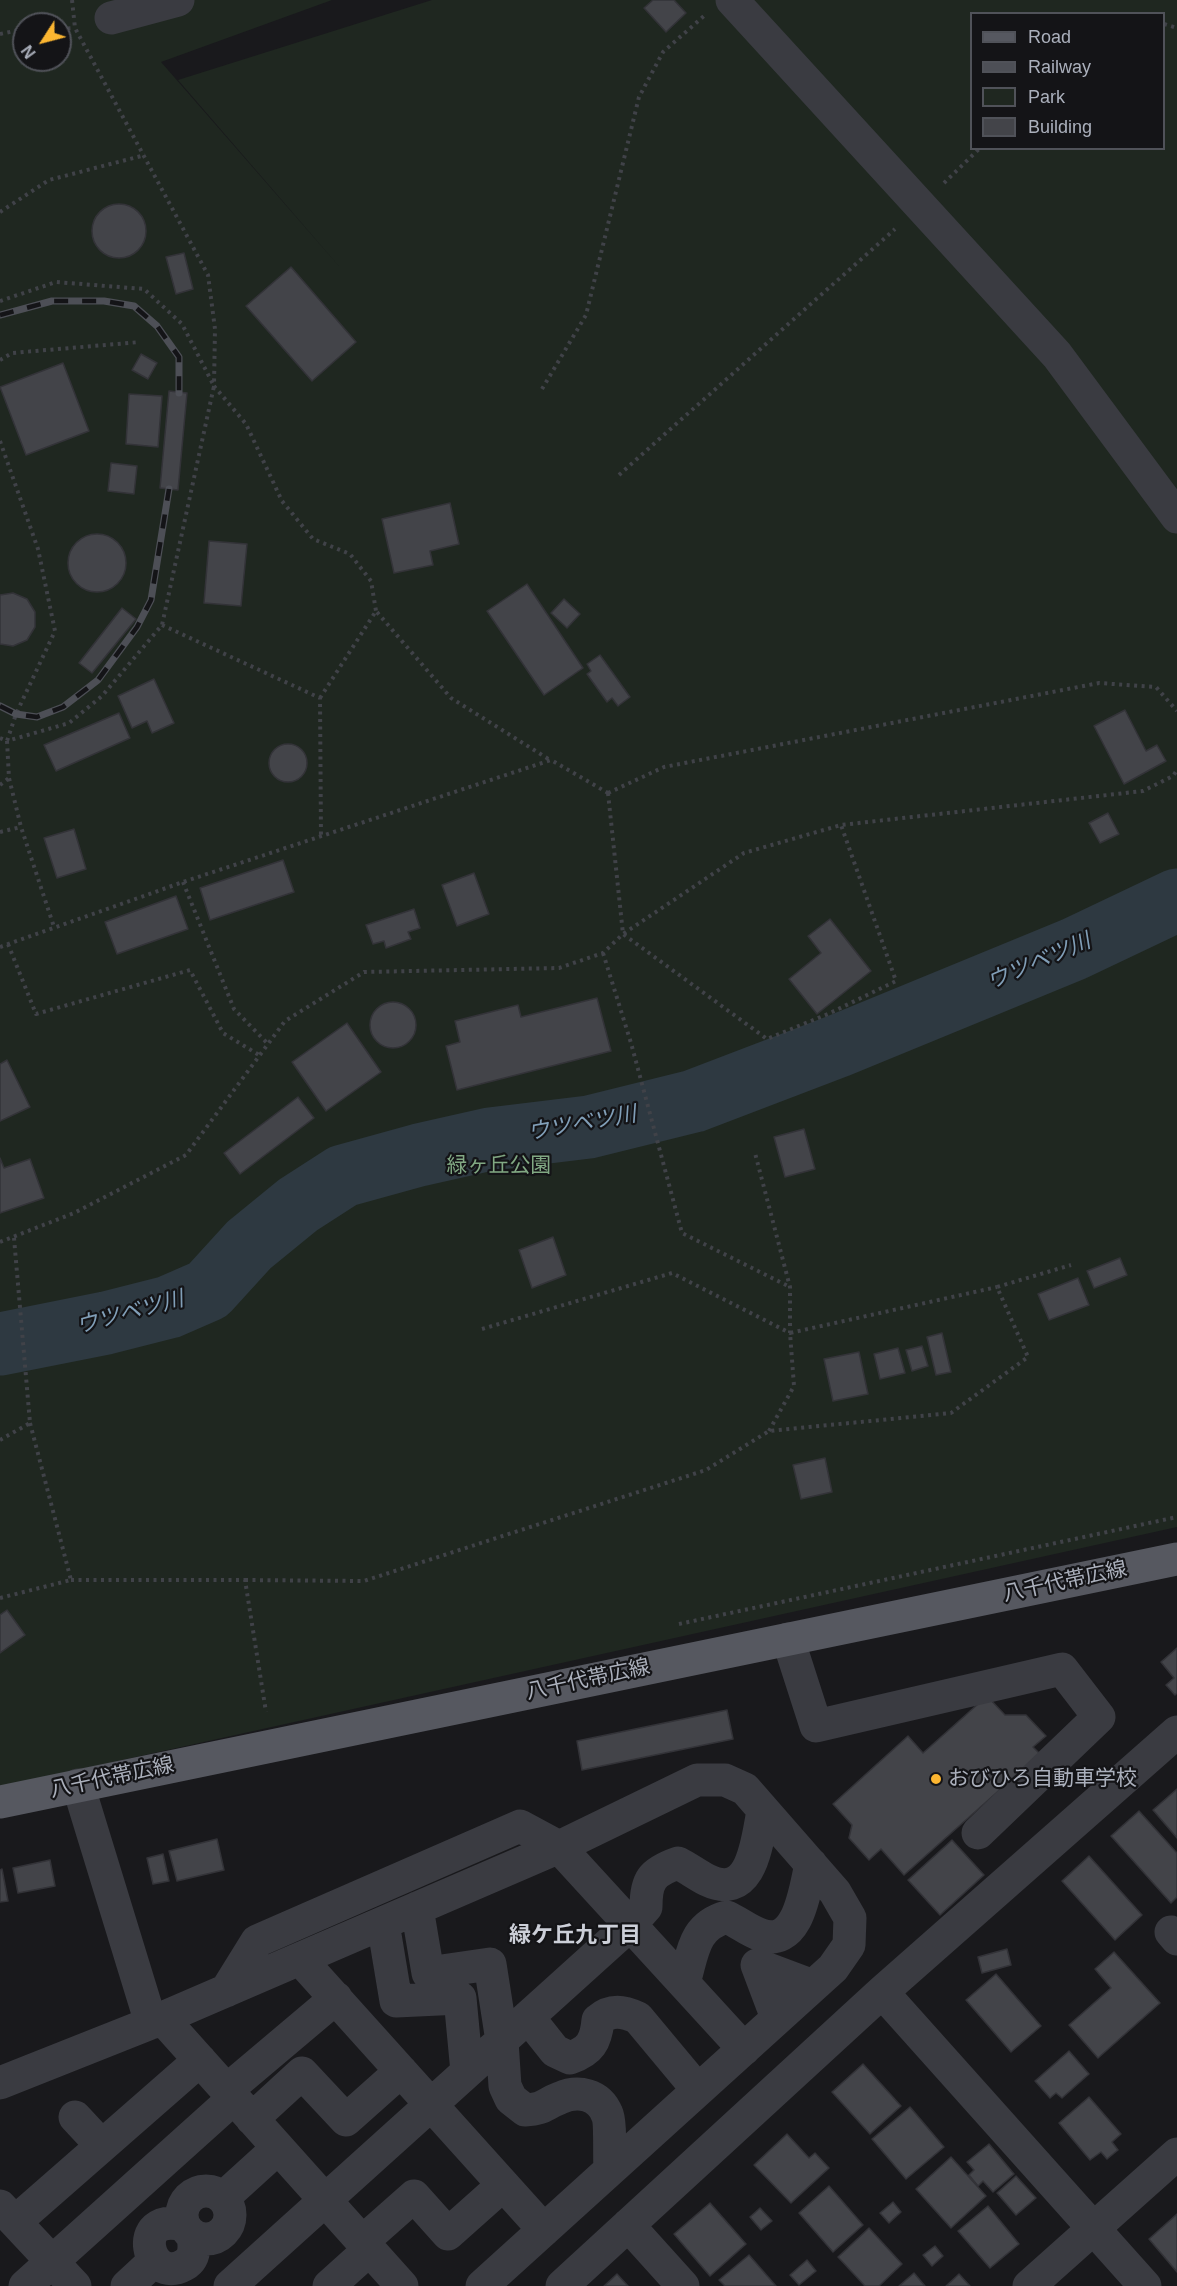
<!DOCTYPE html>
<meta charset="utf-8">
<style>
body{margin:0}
#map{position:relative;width:1177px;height:2286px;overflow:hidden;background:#19191c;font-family:Helvetica,sans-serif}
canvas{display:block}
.legend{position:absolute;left:970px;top:12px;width:195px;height:138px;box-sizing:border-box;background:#141417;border:2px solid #505259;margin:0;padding:8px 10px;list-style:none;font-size:18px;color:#abb0bc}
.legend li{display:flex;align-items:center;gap:12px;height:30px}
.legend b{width:30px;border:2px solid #505259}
.north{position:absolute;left:12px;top:12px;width:60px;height:60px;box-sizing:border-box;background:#141417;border:2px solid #505259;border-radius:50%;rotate:234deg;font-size:16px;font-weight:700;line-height:24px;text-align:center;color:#abb0bc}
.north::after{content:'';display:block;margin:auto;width:21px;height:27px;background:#fcb631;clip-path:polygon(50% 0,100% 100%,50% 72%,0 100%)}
</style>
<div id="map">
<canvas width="1177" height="2286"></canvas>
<ul class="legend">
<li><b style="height:8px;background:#565860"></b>Road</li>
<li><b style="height:8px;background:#4d4f56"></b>Railway</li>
<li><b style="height:16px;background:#1f2720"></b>Park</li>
<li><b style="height:16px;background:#434449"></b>Building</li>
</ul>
<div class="north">N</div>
</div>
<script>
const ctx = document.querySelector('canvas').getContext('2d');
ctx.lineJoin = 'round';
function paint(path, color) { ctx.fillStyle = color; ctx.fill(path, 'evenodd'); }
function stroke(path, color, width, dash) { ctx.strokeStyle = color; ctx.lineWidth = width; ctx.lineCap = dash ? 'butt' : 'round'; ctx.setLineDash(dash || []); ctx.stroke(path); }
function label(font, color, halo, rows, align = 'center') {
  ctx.font = font + ' Helvetica,"Noto Sans JP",sans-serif'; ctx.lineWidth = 4.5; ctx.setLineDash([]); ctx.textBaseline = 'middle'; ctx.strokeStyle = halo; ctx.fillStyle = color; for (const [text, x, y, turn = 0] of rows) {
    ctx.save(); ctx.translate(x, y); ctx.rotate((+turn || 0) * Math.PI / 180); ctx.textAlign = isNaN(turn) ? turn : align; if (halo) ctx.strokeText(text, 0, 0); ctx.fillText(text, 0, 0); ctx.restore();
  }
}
paint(new Path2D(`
 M 0,0 L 332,0 L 161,62 L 344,272 L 178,80 L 432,0 L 1177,0 L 1177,1527 L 0,1787 ZM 972,14 L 1164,14 L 1164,148 L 972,148 ZM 24,24 L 60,24 L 60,60 L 24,60 Z`), '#1f2720');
stroke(new Path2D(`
 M 0,1344 L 106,1323 L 169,1307 L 208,1290 L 249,1245 L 298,1205 L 343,1176 L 419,1155 L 490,1139 L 589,1127 L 694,1101 L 838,1046 L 1074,949 L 1177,900`), '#2e3941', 63);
const building = new Path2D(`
 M 653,0 L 674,0 L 686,13 L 666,32 L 644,8 Z
 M92 231a27 27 0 1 1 54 0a27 27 0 1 1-54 0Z
 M 184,253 L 193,289 L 176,294 L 166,257 Z
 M 291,267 L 356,342 L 312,381 L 246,306 Z
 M 141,354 L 157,363 L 148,379 L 132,370 Z
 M 63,363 L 89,431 L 26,455 L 0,387 Z
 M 169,391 L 187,393 L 178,490 L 160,488 Z
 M 129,394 L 162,396 L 158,447 L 126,444 Z
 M 111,463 L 137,466 L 134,494 L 108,491 Z
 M 450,503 L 459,544 L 430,551 L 433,565 L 394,573 L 382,519 Z
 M68 563a29 29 0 1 1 58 0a29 29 0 1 1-58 0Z
 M 209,541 L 247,544 L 241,606 L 204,603 Z
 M 527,584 L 583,668 L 544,695 L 487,611 Z
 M 13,593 L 27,599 L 35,612 L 35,627 L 27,640 L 13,646 L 0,644 L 0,595 Z
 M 564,599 L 580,614 L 567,628 L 551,613 Z
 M 122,608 L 136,619 L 92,673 L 79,663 Z
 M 600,655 L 630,697 L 618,706 L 612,698 L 607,702 L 587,674 L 591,671 L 587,664 Z
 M 154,679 L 174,723 L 152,733 L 147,721 L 132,728 L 118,696 Z
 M 1125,710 L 1146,751 L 1157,745 L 1166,761 L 1124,784 L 1094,726 Z
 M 119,713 L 130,738 L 56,771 L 44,745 Z
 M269 763a19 19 0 1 1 38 0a19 19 0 1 1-38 0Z
 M 1108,813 L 1119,834 L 1100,843 L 1089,823 Z
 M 74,829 L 86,869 L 57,878 L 44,838 Z
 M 283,860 L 294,892 L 210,920 L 200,888 Z
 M 474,873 L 489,914 L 457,926 L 442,885 Z
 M 176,896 L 188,929 L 117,954 L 105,922 Z
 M 414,909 L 420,928 L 408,932 L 411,939 L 386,948 L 384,941 L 373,944 L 366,925 Z
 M 830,919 L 871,971 L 817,1014 L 789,979 L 821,953 L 808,936 Z
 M 597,998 L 611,1051 L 457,1090 L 446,1046 L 460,1042 L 455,1021 L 518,1005 L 521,1017 Z
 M370 1025a23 23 0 1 1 46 0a23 23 0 1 1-46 0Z
 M 347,1023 L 381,1072 L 326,1111 L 292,1062 Z
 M 7,1060 L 30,1107 L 0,1121 L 0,1064 Z
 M 298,1097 L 314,1118 L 240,1174 L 224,1153 Z
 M 804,1129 L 815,1169 L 785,1177 L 774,1137 Z
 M 0,1158 L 4,1168 L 30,1159 L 44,1198 L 0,1213 Z
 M 553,1237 L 566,1275 L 532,1288 L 519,1250 Z
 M 1120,1258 L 1127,1275 L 1094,1288 L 1087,1271 Z
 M 1078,1278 L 1089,1305 L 1049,1320 L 1038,1294 Z
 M 942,1333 L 951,1372 L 936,1375 L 927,1337 Z
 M 922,1346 L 928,1366 L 912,1371 L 906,1350 Z
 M 898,1348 L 905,1373 L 880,1379 L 874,1354 Z
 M 859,1352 L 868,1394 L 833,1401 L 824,1359 Z
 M 825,1458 L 832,1492 L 801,1499 L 793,1465 Z
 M 7,1610 L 25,1635 L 0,1653 L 0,1615 Z
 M 1177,1648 L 1177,1693 L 1175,1695 L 1166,1685 L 1174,1678 L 1161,1662 Z
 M 987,1696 L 1005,1715 L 1026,1715 L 1046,1736 L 1033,1747 L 1040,1754 L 904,1875 L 881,1849 L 869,1860 L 849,1838 L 852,1825 L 833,1804 L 908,1736 L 923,1753 Z
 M 727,1710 L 733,1739 L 582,1770 L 577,1741 Z
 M 1177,1789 L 1177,1838 L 1153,1810 Z
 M 1139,1811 L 1177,1853 L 1177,1897 L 1171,1903 L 1111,1836 Z
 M 217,1839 L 224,1870 L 177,1881 L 169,1851 Z
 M 952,1840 L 984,1875 L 940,1915 L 908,1880 Z
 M 163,1854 L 169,1881 L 153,1884 L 147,1858 Z
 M 1089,1856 L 1142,1915 L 1115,1940 L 1062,1881 Z
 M 50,1860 L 55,1886 L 18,1893 L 13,1868 Z
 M 2,1869 L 8,1901 L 0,1902 L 0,1870 Z
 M 1007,1949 L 1011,1965 L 982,1973 L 978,1957 Z
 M 1114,1952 L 1160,2003 L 1098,2058 L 1069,2025 L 1111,1988 L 1095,1969 Z
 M 996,1974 L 1041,2026 L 1011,2052 L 966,2000 Z
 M 1069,2051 L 1089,2074 L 1062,2098 L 1056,2093 L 1050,2098 L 1035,2081 Z
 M 863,2064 L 901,2106 L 870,2134 L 832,2092 Z
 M 1089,2097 L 1121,2134 L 1112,2142 L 1118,2150 L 1107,2159 L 1101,2152 L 1090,2160 L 1059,2123 Z
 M 910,2107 L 944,2147 L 906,2179 L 872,2139 Z
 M 787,2134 L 809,2158 L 815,2153 L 829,2168 L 791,2203 L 754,2165 Z
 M 989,2144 L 1014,2174 L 993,2192 L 983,2181 L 978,2186 L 969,2175 L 974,2170 L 967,2162 Z
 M 951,2157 L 986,2196 L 951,2228 L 916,2189 Z
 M 1016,2176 L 1036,2198 L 1016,2215 L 997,2193 Z
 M 829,2186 L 863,2225 L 833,2252 L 799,2213 Z
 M 893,2202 L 901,2212 L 889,2223 L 880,2213 Z
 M 710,2203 L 746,2244 L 710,2276 L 674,2234 Z
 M 988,2206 L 1019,2244 L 990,2268 L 958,2231 Z
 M 760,2208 L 772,2221 L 761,2230 L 750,2217 Z
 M 1177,2214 L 1177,2272 L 1149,2239 Z
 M 869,2228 L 902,2264 L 879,2286 L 865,2286 L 838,2257 Z
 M 935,2246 L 943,2256 L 932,2266 L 923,2255 Z
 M 749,2255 L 776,2286 L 725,2286 L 719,2280 Z
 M 807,2260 L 816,2271 L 799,2285 L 790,2275 Z
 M 914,2273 L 925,2286 L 899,2286 Z
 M 617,2274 L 628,2286 L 604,2286 Z
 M 959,2274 L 970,2286 L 946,2286 Z`);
paint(building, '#434449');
stroke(building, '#333338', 1.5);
stroke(new Path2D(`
 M 72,0 L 75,28 L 208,275 L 215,329 L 214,386 L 246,424 L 282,501 L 313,539 L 350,554 L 371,581 L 376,611
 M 1164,24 L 1177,28
 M 60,29 L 75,28
 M 0,34 L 24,29
 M 944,183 L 980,148
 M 0,212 L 49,180 L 145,155
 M 0,301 L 56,282 L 144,289 L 182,324 L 214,386 L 162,625 L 102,696 L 69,723 L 7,741
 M 0,360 L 12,353 L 140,342
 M 542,389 L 586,315 L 639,97 L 663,52 L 704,16
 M 0,441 L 38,549 L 55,631 L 16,714 L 7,741
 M 619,475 L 895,229
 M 162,625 L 320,698 L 321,837
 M 320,698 L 376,611 L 451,698 L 550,760
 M 0,738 L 7,741 L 9,778 L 21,827 L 54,927
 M 0,785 L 9,778
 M 608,793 L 623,934 L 744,853 L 841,825 L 1143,791 L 1173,776 L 1177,770
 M 608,793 L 664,767 L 1099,683 L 1156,687 L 1177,711
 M 0,832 L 21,827
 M 183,882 L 234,1009 L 268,1044
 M 8,944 L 36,1014 L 190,970 L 223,1033 L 259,1055
 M 0,947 L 183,882 L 551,760 L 608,793
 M 603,953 L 631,1043 L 682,1233 L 790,1287
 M 0,1242 L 74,1213 L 186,1155 L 285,1021 L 364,972 L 559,968 L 603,953 L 623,934 L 767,1039 L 828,1014 L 896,981 L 841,825
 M 482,1329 L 672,1273 L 790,1333 L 790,1287 L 755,1153
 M 769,1431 L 794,1386 L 790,1333 L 997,1287
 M 0,1440 L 30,1423 L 14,1238
 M 71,1580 L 245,1580 L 266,1712
 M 245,1580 L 364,1581 L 706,1470 L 769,1431 L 951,1413 L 1028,1357 L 997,1287 L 1071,1265
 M 0,1598 L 71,1580 L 30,1423
 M 679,1624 L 1177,1517`), '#404248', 4, [3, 4.5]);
stroke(new Path2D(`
 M 732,0 L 1057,355 L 1177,517
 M 111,18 L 178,0
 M 788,1639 L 816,1726 L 1062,1669 L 1099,1717 L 978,1833
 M 78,1785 L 151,2023
 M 417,1908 L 428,1973 L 490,1964 L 502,2041 L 505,2086 L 511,2099 L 525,2110 C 545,2109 544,2104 560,2098 C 578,2090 599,2094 607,2114 C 611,2122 609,2158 610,2170
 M 383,1923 L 396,2001 L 460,1998 L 467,2072
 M 1171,1932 L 1177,1939
 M 300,1959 L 544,2230
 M 684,1983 C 693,1953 693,1926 727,1917 C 738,1922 749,1931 761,1935 C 799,1948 805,1889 811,1864
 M 226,1991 L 257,1941 L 520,1826 L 559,1847 L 744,2049
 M 882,1992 L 1145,2286
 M 528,2017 L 555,2051 L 570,2058 C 590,2051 596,2042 598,2020 C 611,2009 623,2011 638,2018 L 698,2090
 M 162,2018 L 402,2286
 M 777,2018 L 757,1965 L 813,1986
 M 0,2083 L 151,2023 L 559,1847 L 697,1780 L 725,1780 L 745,1789 L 835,1892 L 850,1918 L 849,1945 L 833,1968 L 482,2286
 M 227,2090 L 336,1998
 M 75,2117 L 102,2146
 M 252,2119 L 302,2073 L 346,2120 L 401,2071
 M182 2215a24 24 0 1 1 48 0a24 24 0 1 1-48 0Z
 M 223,2198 L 278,2148
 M 0,2206 L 75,2286
 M 15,2222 L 200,2060
 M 183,2225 C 130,2211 147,2286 184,2265 C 195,2259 195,2248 193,2236
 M 628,2225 L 683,2286
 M 362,2242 L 414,2196 L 448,2234 L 503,2185
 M 25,2286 L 234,2098
 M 127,2286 L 154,2261
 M 230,2286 L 630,1925 L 646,1907 C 646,1880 652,1872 678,1863 C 688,1868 697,1875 707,1880 C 753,1902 757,1840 763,1811
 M 329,2286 L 369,2250
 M 562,2286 L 882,1992 L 1177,1732
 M 1029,2286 L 1177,2154`), '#3a3b41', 33);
stroke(new Path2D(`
 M 0,1802 L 1177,1559`), '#565860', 33);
const rail = new Path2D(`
 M 0,315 L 52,301 L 104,301 L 134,306 L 157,326 L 179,357 L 179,393
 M 0,706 L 16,714 L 37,717 L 63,707 L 98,680 L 137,627 L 151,600 L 169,489`);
stroke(rail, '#4d4f56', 7);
stroke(rail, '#141417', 4.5, [14]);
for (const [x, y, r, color] of [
 [936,1779,6,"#fcb631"]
]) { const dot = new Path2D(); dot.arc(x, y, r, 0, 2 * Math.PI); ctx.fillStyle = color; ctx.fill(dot); stroke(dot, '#141417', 2); }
label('21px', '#81a883', '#141417', [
 ["緑ヶ丘公園",499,1166]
]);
label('21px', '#abb0bc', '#141417', [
 ["八千代帯広線",1065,1582,-12],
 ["八千代帯広線",588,1680,-12],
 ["八千代帯広線",112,1778,-12]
]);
label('21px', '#abb0bc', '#141417', [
 ["おびひろ自動車学校",948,1779]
], 'left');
label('italic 22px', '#819fb8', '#141417', [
 ["ウツベツ川",1039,962,-23],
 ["ウツベツ川",582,1124,-10],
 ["ウツベツ川",130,1313,-15]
]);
label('bold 22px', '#cccfd8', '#141417', [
 ["緑ケ丘九丁目",575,1936]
]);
</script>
